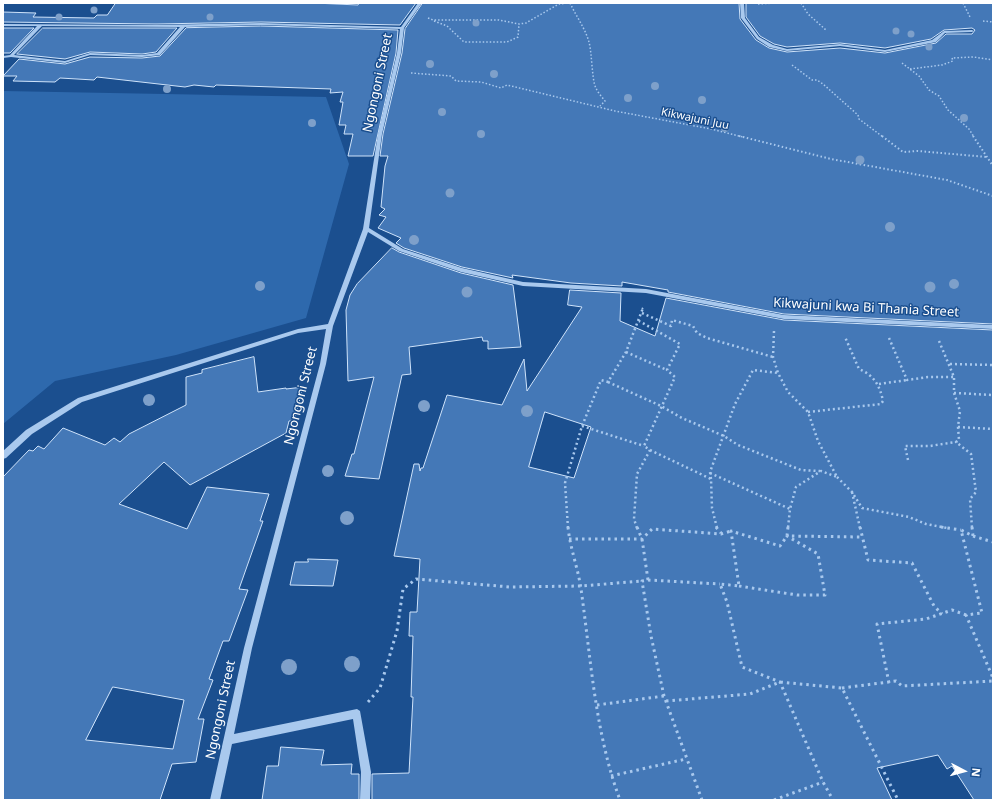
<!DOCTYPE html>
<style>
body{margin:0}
#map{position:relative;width:996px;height:803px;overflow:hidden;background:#1b4f8f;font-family:"Noto Sans",sans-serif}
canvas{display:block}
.frame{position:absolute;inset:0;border:4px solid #fff;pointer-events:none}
.north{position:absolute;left:944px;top:751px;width:40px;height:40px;-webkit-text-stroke:3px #1b4f8f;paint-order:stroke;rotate:96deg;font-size:11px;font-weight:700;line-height:16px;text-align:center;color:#fff}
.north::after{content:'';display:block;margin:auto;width:14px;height:18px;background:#fff;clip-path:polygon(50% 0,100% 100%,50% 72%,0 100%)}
</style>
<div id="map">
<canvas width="996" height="803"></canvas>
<div class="frame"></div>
<div class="north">N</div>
</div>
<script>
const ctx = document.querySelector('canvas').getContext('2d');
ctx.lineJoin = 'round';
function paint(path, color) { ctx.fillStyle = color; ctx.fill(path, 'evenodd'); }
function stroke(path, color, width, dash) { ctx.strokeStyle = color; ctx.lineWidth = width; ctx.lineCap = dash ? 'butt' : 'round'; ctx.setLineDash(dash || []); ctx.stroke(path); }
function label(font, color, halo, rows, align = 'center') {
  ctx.font = font + ' "Noto Sans",sans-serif'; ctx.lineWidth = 3; ctx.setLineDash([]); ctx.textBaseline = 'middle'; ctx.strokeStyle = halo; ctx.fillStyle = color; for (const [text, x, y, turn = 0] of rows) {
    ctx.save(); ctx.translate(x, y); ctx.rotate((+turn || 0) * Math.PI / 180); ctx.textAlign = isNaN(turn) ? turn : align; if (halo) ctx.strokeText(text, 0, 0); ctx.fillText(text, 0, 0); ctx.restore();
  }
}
paint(new Path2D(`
 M 3,91 L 326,97 L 349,164 L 306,318 L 176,355 L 55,381 L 3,424 Z`), '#2e69ad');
const building = new Path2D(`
 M 116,3 L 314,3 L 358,5 L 359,3 L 416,3 L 400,25 L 261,22 L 156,24 L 3,22 L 3,12 L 36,13 L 33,17 L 94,18 L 97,15 L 107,15 Z
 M 423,3 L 739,3 L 740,19 L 756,40 L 769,48 L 787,52 L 840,48 L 885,53 L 936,43 L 946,34 L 972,34 L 975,30 L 972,28 L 944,30 L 931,39 L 885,48 L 840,43 L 787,47 L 774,44 L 760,36 L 746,17 L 746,3 L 993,3 L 993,324 L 784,314 L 668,292 L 668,290 L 622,282 L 622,286 L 571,283 L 512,275 L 513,278 L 462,267 L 404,248 L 396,243 L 401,238 L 378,228 L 386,217 L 379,215 L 385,209 L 381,207 L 385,166 L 388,156 L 380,156 L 383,134 L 402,53 L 405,29 Z
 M 261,26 L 398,30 L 396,53 L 373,156 L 348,156 L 353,134 L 344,134 L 346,125 L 339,125 L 343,102 L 340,102 L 343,92 L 330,93 L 331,89 L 216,85 L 214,87 L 194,85 L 185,87 L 97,77 L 94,80 L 60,78 L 55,82 L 13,81 L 17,76 L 3,76 L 19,59 L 65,64 L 90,57 L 142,58 L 160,56 L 186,28 Z
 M 3,28 L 34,28 L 10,53 L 3,53 Z
 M 43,28 L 177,28 L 156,52 L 142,54 L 90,52 L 65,59 L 17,54 Z
 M 392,248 L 399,252 L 461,273 L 513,285 L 521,347 L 488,349 L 488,341 L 483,341 L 482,337 L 409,347 L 411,374 L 402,375 L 379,479 L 345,476 L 352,454 L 354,454 L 374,377 L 348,381 L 346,310 L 350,295 L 357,284 Z
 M 570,290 L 621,293 L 620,321 L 655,336 L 666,298 L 784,320 L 993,330 L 993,800 L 974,800 L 952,766 L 947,769 L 938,755 L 877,768 L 892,800 L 372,800 L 372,774 L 409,773 L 413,697 L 411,697 L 413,636 L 409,636 L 410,612 L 417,612 L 420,559 L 394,556 L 414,464 L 419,464 L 420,471 L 421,468 L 423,468 L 447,395 L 502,405 L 524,359 L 527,391 L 582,307 L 568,305 ZM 545,412 L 591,427 L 574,478 L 529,467 Z
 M 254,357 L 258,392 L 286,388 L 286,389 L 303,387 L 294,421 L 289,421 L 286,433 L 190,485 L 164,462 L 119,504 L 187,529 L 207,487 L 269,494 L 260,521 L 263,521 L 239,589 L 248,590 L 229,641 L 223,641 L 209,679 L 213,680 L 198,719 L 204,719 L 196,762 L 172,764 L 160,800 L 3,800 L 3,477 L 29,450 L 33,451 L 38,446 L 44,449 L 63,428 L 105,445 L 114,438 L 120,442 L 129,434 L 186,405 L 186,377 L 202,373 L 202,370 ZM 113,687 L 184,700 L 173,749 L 86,740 Z
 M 308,559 L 338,560 L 333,586 L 290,585 L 295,562 L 308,562 Z
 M 281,747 L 324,750 L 321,765 L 352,764 L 351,774 L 359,774 L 359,800 L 262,800 L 267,766 L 278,766 Z`);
paint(building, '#4478b7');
stroke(building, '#cfe3fa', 1);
stroke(new Path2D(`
 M 570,3 C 576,16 585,28 589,42 C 592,53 592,82 596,88 C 598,93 602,97 605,101 L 600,106
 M 801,3 L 808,14 L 826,30
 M 963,3 L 970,17
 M 758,4 L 775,3
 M 428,18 L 433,20 L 499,20 L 519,24 L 526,23 L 559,4 L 568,3
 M 434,21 L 447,26 L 464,42 L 507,42 L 518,37 L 519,24
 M 983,21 L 993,22
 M 902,63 L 919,76 L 929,90 L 939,96 L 948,110 L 969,129 L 974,137
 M 792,65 L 812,80 L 817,80 L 823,84 L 858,115 L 859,119 L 883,137
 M 910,69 L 942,65 L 953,61 L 952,58 L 974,57 L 993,60
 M 411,73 L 451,76 L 456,81 L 481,82 L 501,88 L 507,85 L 615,111 L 711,129 L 743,137`), '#a9c9ee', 1.5, [1.5, 2]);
stroke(new Path2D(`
 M 739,136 L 831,159 L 947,180 L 993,196
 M 882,136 L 903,152 L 918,151 L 987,157
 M 973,136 L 993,166
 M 642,309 L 643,308`), '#a9c9ee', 2, [1.5, 2.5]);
stroke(new Path2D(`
 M 642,313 L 671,326 L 672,320 L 693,326 L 697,333 L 707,338 L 773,357
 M 774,331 L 773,357 L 778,373 L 788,392 L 808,412 L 818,441 L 837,477 L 821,471 L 796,487 L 790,509 L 788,528
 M 889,338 L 907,380 L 928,377 L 954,377
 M 939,341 L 954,377 L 954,393 L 960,411 L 958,427 L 959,440 L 956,442 L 971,454 L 976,492 L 970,499 L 972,528
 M 626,352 L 667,370
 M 950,364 L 993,365
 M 608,382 L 661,406 L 682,418 L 724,436 L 738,445 L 801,470 L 820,471
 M 879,384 L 907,380
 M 954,393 L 993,395
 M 808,412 L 881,404 L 883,401 C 880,386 874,375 859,369 L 845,337
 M 582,426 L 644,446
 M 958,427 L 993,429
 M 650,450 L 711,479 L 712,508 L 717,528
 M 908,460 L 905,446 L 930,446 L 956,442
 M 710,473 L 790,509
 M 837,477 L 852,492 L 862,508 L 909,517 L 926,524 L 947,528
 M 711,479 L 710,472 L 735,404 L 753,370 L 778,373
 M 852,492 L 860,528
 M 568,528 L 565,483 L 582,426 L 601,380 L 608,382 L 626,352 L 643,308
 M 637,528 L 634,519 L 637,474 L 650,450 L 644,446 L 675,377 L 667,370 L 680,344 L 639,321`), '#a9c9ee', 2.5, [2, 3]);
stroke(new Path2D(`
 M 568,527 C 570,548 578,568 581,589 C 591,659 595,733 620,800
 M 637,527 L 642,539 L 648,580 L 642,581 L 651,636 L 664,696 L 702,800
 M 716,527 L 721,533
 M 788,527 L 787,536 L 780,546 L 731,531 L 739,586 L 720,584 L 727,602 L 742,667 L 780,682 L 823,782 L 833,800
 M 860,527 L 868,560 L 912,563 L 934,606 L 942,614
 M 941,527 L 961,530
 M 972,527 L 973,536 L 961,530 L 982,613 L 966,615 L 993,678
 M 973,536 L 993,542
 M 569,539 L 642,539 L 652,529 L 721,534 L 731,531
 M 648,580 L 720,584
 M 739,586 L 797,595 L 825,595 L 818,554 L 787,536 L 862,537
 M 889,683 L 877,624 L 926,619 L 952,610 L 966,615
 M 842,688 L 896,681 L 902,686 L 993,681
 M 666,701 L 750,694 L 780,682 L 842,688 L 898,800
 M 368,702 L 380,688 L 397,631 L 403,589 L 416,579 L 510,587 L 581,586 L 642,581
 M 597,705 L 664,696
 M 611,776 L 686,759
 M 774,800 L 823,782`), '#a9c9ee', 3, [2.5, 4]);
paint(new Path2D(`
 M 418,3 L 422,3 L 404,28 L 401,53 L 382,134 L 369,228 L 403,249 L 462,268 L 523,282 L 646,289 L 784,315 L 993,325 L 993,329 L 784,319 L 646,293 L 523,286 L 461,272 L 399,251 L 368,232 L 333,326 L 326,364 L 252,648 L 234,734 L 357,709 L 360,711 L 371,772 L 370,800 L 360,800 L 361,772 L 353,719 L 232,744 L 220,800 L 210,800 L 244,648 L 320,364 L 326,329 L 298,333 L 82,402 L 32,434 L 6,458 L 3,459 L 3,451 L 26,430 L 78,398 L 298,329 L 328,324 L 363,229 L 378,134 L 397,53 L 400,29 L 261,25 L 185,27 L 160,55 L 142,57 L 90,55 L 65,63 L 11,57 L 3,58 L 3,56 L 10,55 L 37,26 L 3,26 L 3,24 L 156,25 L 261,23 L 401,27 ZM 42,26 L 180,27 L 157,53 L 142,55 L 90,53 L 65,61 L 14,55 Z
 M 740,3 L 744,3 L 745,18 L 759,37 L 773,45 L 787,49 L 840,44 L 885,50 L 932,40 L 944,31 L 972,30 L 974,31 L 972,32 L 945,33 L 936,42 L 885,52 L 840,46 L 787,51 L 769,47 L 757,39 L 741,18 Z`), '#a9c9ee');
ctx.fillStyle = '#7ea0ca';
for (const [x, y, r] of [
 [94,10,3.5],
 [59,17,3.5],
 [210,17,3.5],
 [476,23,3.5],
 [896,31,3.5],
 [911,34,3.5],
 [929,47,3.5],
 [430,64,4],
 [494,74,4],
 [655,86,4],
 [167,89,4],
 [628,98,4],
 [702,100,4],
 [442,112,4],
 [964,118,4],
 [312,123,4],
 [725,128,4],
 [481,134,4],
 [860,160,4.5],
 [450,193,4.5],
 [890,227,5],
 [414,240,5],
 [954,284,5],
 [260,286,5],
 [930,287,5.5],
 [467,292,5.5],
 [149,400,6],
 [424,406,6],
 [527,411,6],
 [328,471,6],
 [347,518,7],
 [352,664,8],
 [289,667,8]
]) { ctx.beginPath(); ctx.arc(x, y, r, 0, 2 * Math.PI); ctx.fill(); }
label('11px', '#fff', '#1b4f8f', [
 ["Kikwajuni Juu",695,119,12]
]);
label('13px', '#fff', '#1b4f8f', [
 ["Ngongoni Street",378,83,-78],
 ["Kikwajuni kwa Bi Thania Street",866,308,3],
 ["Ngongoni Street",301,396,-76],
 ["Ngongoni Street",221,710,-78]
]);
</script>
